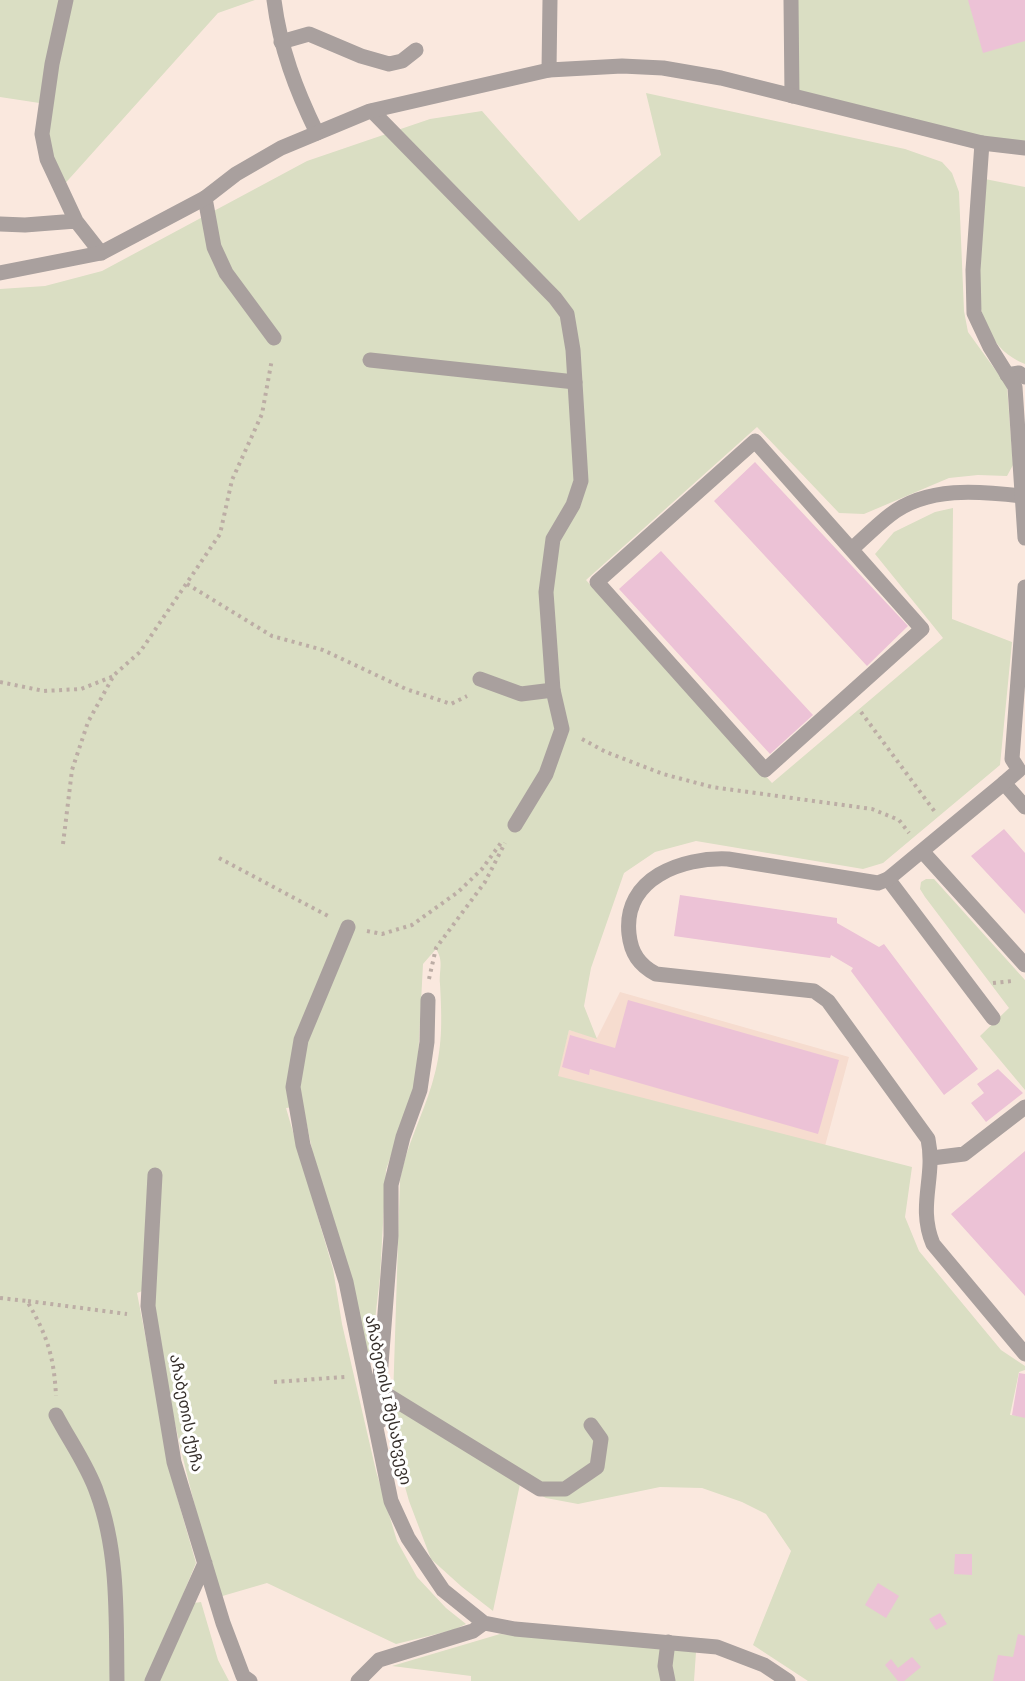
<!DOCTYPE html>
<meta charset="utf-8">
<style>
body{margin:0}
canvas{display:block;background:#fae8de}
</style>
<canvas width="1025" height="1681"></canvas>
<script>
const ctx = document.querySelector('canvas').getContext('2d');
ctx.lineJoin = 'round';
function paint(path, color) { ctx.fillStyle = color; ctx.fill(path, 'evenodd'); }
function stroke(path, color, width, dash) { ctx.strokeStyle = color; ctx.lineWidth = width; ctx.lineCap = dash ? 'butt' : 'round'; ctx.setLineDash(dash || []); ctx.stroke(path); }
function label(font, color, halo, rows, align = 'center') {
  ctx.font = font + ' "Crimson Pro","Noto Sans Georgian",serif'; ctx.lineWidth = 6; ctx.setLineDash([]); ctx.textBaseline = 'middle'; ctx.strokeStyle = halo; ctx.fillStyle = color; for (const [text, x, y, turn = 0] of rows) {
    ctx.save(); ctx.translate(x, y); ctx.rotate((+turn || 0) * Math.PI / 180); ctx.textAlign = isNaN(turn) ? turn : align; if (halo) ctx.strokeText(text, 0, 0); ctx.fillText(text, 0, 0); ctx.restore();
  }
}
paint(new Path2D(`
 M 620,992 L 849,1057 L 825,1146 L 557,1077 L 569,1030 L 597,1038 Z`), '#f6dccf');
paint(new Path2D(`
 M 0,0 L 255,0 L 218,13 L 61,188 L 47,159 L 46,104 L 0,97 Z
 M 791,0 L 1025,0 L 1025,148 L 792,96 Z
 M 646,93 L 905,149 L 942,162 L 952,173 L 959,192 L 964,311 L 968,332 L 1007,386 L 1013,465 L 1007,476 L 978,475 L 949,478 L 864,514 L 839,513 L 757,427 L 586,580 L 772,783 L 943,638 L 875,554 L 894,532 L 935,512 L 953,508 L 952,619 L 1012,642 L 1000,765 L 883,863 L 863,869 L 696,841 L 655,852 L 624,873 L 591,968 L 584,1006 L 597,1039 L 569,1030 L 558,1076 L 912,1167 L 905,1217 L 919,1251 L 1001,1350 L 1025,1366 L 1025,1370 L 1019,1372 L 1010,1415 L 1025,1416 L 1025,1681 L 808,1681 L 753,1645 L 791,1551 L 766,1514 L 742,1502 L 702,1488 L 660,1487 L 578,1504 L 546,1498 L 520,1484 L 493,1611 L 462,1587 L 431,1559 L 409,1501 L 391,1437 L 388,1415 L 393,1399 L 400,1180 C 406,1146 422,1117 432,1084 C 443,1048 442,1021 440,984 C 439,970 444,961 436,949 L 423,964 L 417,1079 L 386,1170 L 380,1277 L 369,1371 L 315,1164 L 303,1106 L 286,1108 L 333,1269 L 342,1324 L 376,1471 L 397,1541 L 417,1577 L 446,1608 L 466,1624 L 453,1630 L 396,1644 L 267,1583 L 219,1597 C 192,1495 163,1393 153,1287 L 137,1293 L 175,1490 L 196,1563 L 147,1681 L 123,1681 L 120,1576 L 93,1493 C 110,1554 111,1618 116,1681 L 0,1681 L 0,289 L 45,286 L 102,271 L 307,161 L 430,119 L 482,111 L 579,221 L 661,155 Z
 M 985,179 L 1025,187 L 1025,364 C 957,337 980,236 985,179 Z
 M 926,879 L 934,879 L 1025,980 L 1025,1090 L 980,1036 L 1009,1008 L 925,897 L 920,889 L 921,882 Z
 M 201,1602 L 218,1660 L 229,1681 L 158,1681 L 194,1603 Z
 M 500,1634 L 696,1652 L 694,1681 L 471,1681 L 471,1676 L 392,1666 Z`), '#dadec3');
paint(new Path2D(`
 M 968,0 L 1025,0 L 1025,41 L 983,53 Z
 M 755,462 L 908,626 L 867,666 L 714,501 Z
 M 661,551 L 813,715 L 770,754 L 619,589 Z
 M 1004,829 L 1025,853 L 1025,914 L 971,856 Z
 M 680,895 L 837,918 L 837,923 L 879,947 L 884,944 L 978,1069 L 944,1095 L 851,971 L 853,968 L 831,955 L 830,958 L 674,936 Z
 M 628,1000 L 839,1060 L 818,1134 L 590,1069 L 589,1075 L 562,1067 L 570,1035 L 615,1048 Z
 M 998,1069 L 1023,1093 L 986,1122 L 971,1103 L 984,1093 L 977,1084 Z
 M 1025,1151 L 1025,1296 L 951,1214 Z
 M 1019,1373 L 1025,1374 L 1025,1418 L 1012,1415 Z
 M 955,1554 L 972,1554 L 972,1575 L 954,1574 Z
 M 878,1583 L 899,1596 L 886,1618 L 865,1605 Z
 M 940,1613 L 947,1624 L 936,1630 L 929,1619 Z
 M 1018,1634 L 1025,1636 L 1025,1681 L 993,1681 L 998,1655 L 1013,1657 Z
 M 912,1657 L 921,1667 L 904,1681 L 898,1681 L 885,1665 L 891,1659 L 898,1668 Z`), '#ecc2d6');
stroke(new Path2D(`
 M 187,584 L 272,636 L 323,650 L 406,689 L 451,704 L 467,696
 M 0,682 L 44,691 L 81,689 L 114,676
 M 861,712 L 935,812
 M 582,739 L 606,752 L 663,774 L 712,787 L 872,809 L 899,820 L 909,833
 M 63,844 L 72,770 L 88,722 L 114,675 L 140,652 L 220,534 L 232,480 L 262,414 L 272,359
 M 219,858 L 330,917
 M 367,931 L 382,934 L 412,925 L 458,892 L 482,869 L 503,840
 M 429,979 L 436,948 L 485,882 L 505,843
 M 993,983 L 1012,981
 M 0,1298 L 27,1301 C 47,1335 54,1356 56,1396
 M 28,1301 L 127,1314
 M 274,1382 L 345,1377`), '#bcada5', 4, [3, 4.5]);
stroke(new Path2D(`
 M 281,42 L 309,34 L 361,56 L 389,64 L 402,61 L 416,50
 M 549,70 L 550,0
 M 205,198 L 214,247 L 226,273 L 274,338
 M 370,360 L 575,382
 M 1007,375 L 1019,373 L 1025,377
 M 755,441 L 922,629 L 765,770 L 597,582 Z
 M 852,549 C 864,538 877,525 890,515 C 927,486 979,491 1022,496
 M 480,679 L 521,694 L 553,690
 M 1004,783 L 1025,807
 M 888,879 L 993,1018
 M 379,1390 L 540,1489 L 565,1489 L 597,1467 L 601,1439 L 591,1425
 M 668,1642 L 665,1666 L 668,1681`), '#a9a09e', 15);
stroke(new Path2D(`
 M 66,0 L 52,64 L 42,134 L 47,159 L 76,221 L 101,253
 M 274,0 C 280,48 296,90 317,133
 M 791,0 L 792,96
 M 372,111 L 555,298 L 567,314 L 573,350 L 581,481 L 573,505 L 553,539 L 546,592 L 553,690 L 562,729 L 546,774 L 515,825
 M 982,143 L 973,270 L 974,313 L 990,347 L 1015,387 L 1025,538
 M 0,224 L 25,225 L 76,221
 M 1025,587 L 1012,759 L 1019,770 L 1004,783 L 888,879 L 878,883 L 728,859 C 682,857 623,878 629,934 C 631,953 639,965 656,974 L 814,991 L 828,1001 L 928,1139 C 936,1178 917,1205 933,1244 L 1025,1354
 M 922,851 L 1025,965
 M 348,927 L 301,1040 L 293,1087 L 303,1145 L 346,1282 L 391,1501 L 408,1538 L 443,1590 L 484,1623 L 515,1629 L 717,1647 L 764,1665 L 788,1681
 M 932,1158 L 964,1154 L 1025,1107
 M 155,1175 L 148,1306 L 174,1462 L 223,1623 L 243,1676 L 250,1681
 M 56,1415 C 69,1440 88,1466 97,1493 C 119,1552 116,1619 117,1681
 M 380,1421 L 379,1390 L 391,1236 L 391,1185 L 403,1137 L 420,1090 L 427,1042 L 428,1000
 M 152,1681 L 205,1563
 M 358,1681 L 379,1660 L 473,1631 L 484,1623`), '#a9a09e', 15);
stroke(new Path2D(`
 M 0,273 L 101,253 L 205,198 L 236,174 L 281,148 L 370,111 L 549,70 L 622,66 L 663,68 L 721,78 L 982,143 L 1025,148`), '#a9a09e', 15);
label('16px', '#352e2a', '#fff', [
 ["აჩაბეთის I შესახვევი",388,1400,78],
 ["აჩაბეთის ქუჩა",186,1413,79]
]);
</script>
